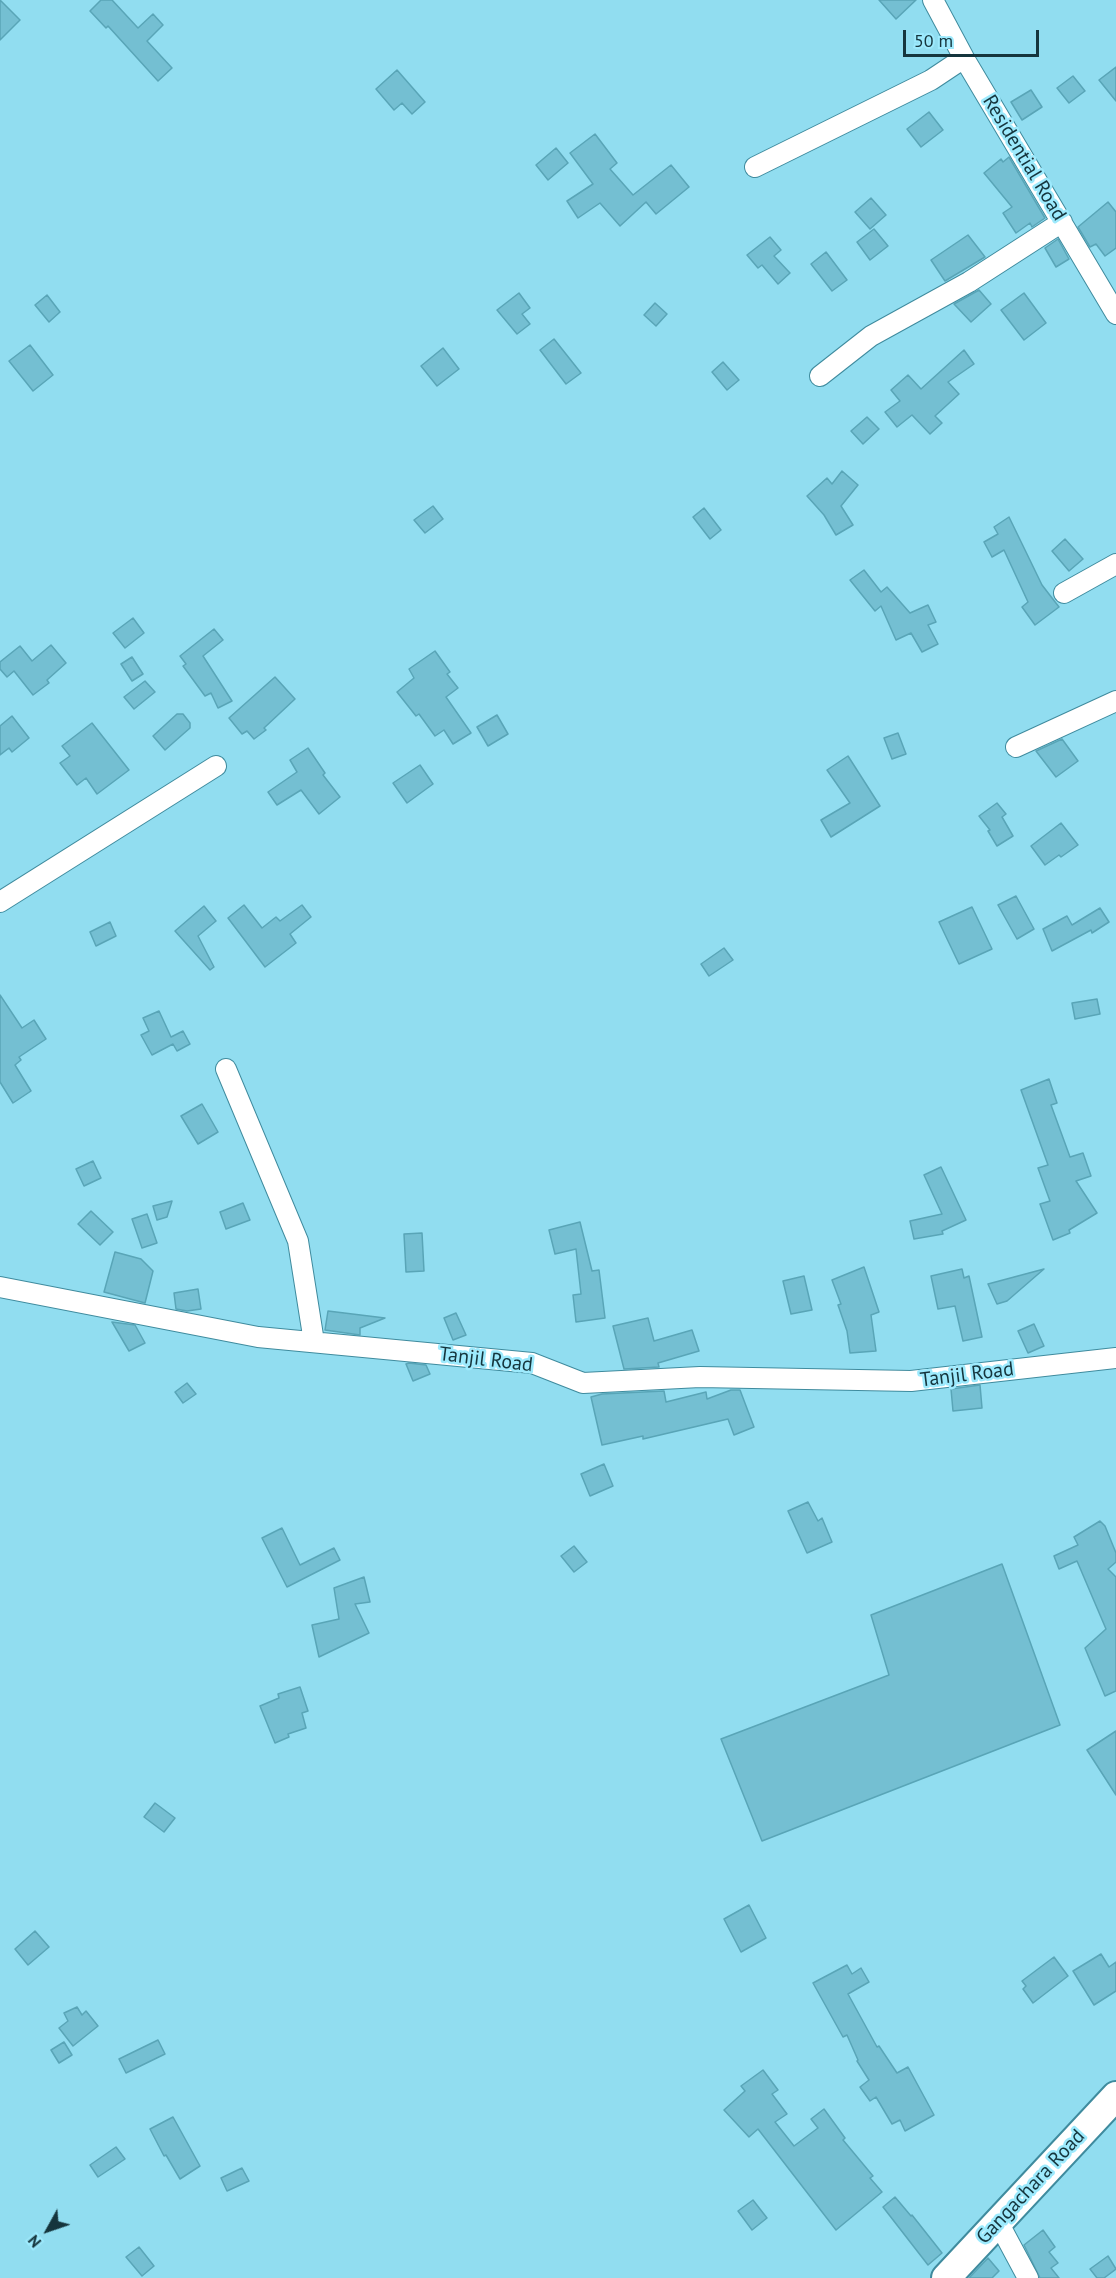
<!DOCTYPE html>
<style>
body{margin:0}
#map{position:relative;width:1116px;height:2278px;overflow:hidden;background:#91ddf0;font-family:"PT Sans",sans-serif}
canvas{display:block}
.north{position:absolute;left:18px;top:2200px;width:60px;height:60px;-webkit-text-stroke:4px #9deafd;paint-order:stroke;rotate:230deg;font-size:16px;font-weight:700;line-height:24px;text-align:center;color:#15353d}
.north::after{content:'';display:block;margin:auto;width:21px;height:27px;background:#15353d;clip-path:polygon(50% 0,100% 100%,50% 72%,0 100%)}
.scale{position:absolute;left:903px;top:30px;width:136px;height:27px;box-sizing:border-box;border:3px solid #15353d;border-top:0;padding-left:8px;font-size:18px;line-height:21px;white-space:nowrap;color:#15353d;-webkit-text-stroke:4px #9deafd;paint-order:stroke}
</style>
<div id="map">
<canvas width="1116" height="2278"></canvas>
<div class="north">N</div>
<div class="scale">50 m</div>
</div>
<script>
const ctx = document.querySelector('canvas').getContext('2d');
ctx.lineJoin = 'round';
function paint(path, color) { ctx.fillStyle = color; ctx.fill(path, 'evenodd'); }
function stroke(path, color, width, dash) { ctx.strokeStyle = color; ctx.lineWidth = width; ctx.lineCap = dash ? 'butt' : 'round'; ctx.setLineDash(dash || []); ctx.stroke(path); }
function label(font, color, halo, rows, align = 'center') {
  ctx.font = font + ' "PT Sans",sans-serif'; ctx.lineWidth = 5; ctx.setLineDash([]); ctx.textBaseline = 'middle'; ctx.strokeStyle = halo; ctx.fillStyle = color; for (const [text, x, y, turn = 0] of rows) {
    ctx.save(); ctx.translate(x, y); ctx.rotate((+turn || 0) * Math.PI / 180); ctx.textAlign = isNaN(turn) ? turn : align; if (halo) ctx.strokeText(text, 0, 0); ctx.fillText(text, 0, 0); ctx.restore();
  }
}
const building = new Path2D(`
 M 0,0 L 20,20 L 0,40 Z
 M 101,0 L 112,0 L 138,28 L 153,14 L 163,25 L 147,41 L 172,68 L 158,81 L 108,26 L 106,28 L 90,11 Z
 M 879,0 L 916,0 L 896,19 Z
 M 1116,67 L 1116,101 L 1099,80 Z
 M 397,70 L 425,102 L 412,114 L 402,103 L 394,110 L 376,89 Z
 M 1073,76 L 1085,91 L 1069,103 L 1057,88 Z
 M 1031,90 L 1042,107 L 1022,120 L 1011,102 Z
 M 929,112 L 943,130 L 921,147 L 907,129 Z
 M 595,134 L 617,163 L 610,169 L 633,195 L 671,165 L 689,187 L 656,214 L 646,202 L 620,226 L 600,203 L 578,218 L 567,201 L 593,184 L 570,153 Z
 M 556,148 L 568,163 L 548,180 L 536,165 Z
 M 1009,157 L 1045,218 L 1032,227 L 1030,223 L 1016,233 L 1003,213 L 1012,207 L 984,173 L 1001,159 L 1003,162 Z
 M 871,198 L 886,215 L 870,229 L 855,212 Z
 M 1108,202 L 1116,212 L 1116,248 L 1105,256 L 1096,244 L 1090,247 L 1078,227 Z
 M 874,229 L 888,246 L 870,260 L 857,242 Z
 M 968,235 L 985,257 L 945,281 L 931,260 Z
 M 770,237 L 781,250 L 774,256 L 790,273 L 778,284 L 762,265 L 758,268 L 747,255 Z
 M 1058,239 L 1069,259 L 1056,267 L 1045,248 Z
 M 826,252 L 847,280 L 832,291 L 811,264 Z
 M 979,290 L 991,304 L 971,322 L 954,304 Z
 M 519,293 L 530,308 L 522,314 L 530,324 L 517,334 L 497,310 Z
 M 1024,293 L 1046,323 L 1024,340 L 1001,310 Z
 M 47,295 L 60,312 L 49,322 L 35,305 Z
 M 655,303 L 667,314 L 656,326 L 644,315 Z
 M 554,339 L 581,373 L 566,384 L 540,350 Z
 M 30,345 L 53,375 L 33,391 L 9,361 Z
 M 443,348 L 459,369 L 437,386 L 421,366 Z
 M 964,350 L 974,364 L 948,382 L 959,394 L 935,416 L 942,423 L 930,434 L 912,415 L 897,427 L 885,412 L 900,401 L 891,390 L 908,375 L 921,389 Z
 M 723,362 L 739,380 L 727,390 L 712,372 Z
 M 867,417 L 879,429 L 863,444 L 851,431 Z
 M 842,471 L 858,485 L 841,506 L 853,525 L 836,535 L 824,515 L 807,496 L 827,478 L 832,484 Z
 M 433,506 L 443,519 L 425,533 L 414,520 Z
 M 704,508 L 721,530 L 710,539 L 693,517 Z
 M 1009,517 L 1042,585 L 1059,607 L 1035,625 L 1022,607 L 1028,602 L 1004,550 L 992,557 L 984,542 L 998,534 L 994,527 Z
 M 1065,539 L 1083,559 L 1069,571 L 1052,551 Z
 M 864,570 L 881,592 L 887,587 L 910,613 L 928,605 L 936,622 L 928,625 L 938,644 L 922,652 L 911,633 L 896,640 L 881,606 L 875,611 L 850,580 Z
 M 133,618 L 144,633 L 125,648 L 113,633 Z
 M 214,629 L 223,640 L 203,656 L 232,701 L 218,708 L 211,693 L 205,696 L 183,666 L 186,664 L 180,656 Z
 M 51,645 L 66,663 L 47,680 L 49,683 L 33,695 L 14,671 L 7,677 L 0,669 L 0,662 L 20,646 L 32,661 Z
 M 435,651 L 450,672 L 447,674 L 458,688 L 446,697 L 471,733 L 453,744 L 444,730 L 435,736 L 419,714 L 416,716 L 397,692 L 414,678 L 409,669 Z
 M 132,657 L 143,674 L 132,681 L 121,664 Z
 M 275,677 L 295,699 L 264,728 L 266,730 L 254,739 L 247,731 L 242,734 L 229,718 Z
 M 145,681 L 155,692 L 134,709 L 124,697 Z
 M 177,714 L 183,714 L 190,723 L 190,728 L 165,750 L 153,736 Z
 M 497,715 L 508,734 L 488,746 L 477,727 Z
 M 12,716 L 29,738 L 12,752 L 9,748 L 0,755 L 0,726 Z
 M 92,723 L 129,770 L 97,794 L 86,778 L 77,785 L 60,763 L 70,756 L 62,746 Z
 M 898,733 L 906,754 L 892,759 L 884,738 Z
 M 1062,739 L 1078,761 L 1056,777 L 1036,751 Z
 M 308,748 L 325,773 L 323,775 L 340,797 L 319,814 L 301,790 L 277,805 L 268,792 L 297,772 L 290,760 Z
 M 848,756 L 880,806 L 831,837 L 821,820 L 850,803 L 827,770 Z
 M 420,765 L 433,784 L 407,803 L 393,783 Z
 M 997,803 L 1006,814 L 1002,817 L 1013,836 L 997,846 L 988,831 L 990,830 L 979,816 Z
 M 1061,823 L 1078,845 L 1061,857 L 1059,855 L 1045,865 L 1031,846 Z
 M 1016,896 L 1034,929 L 1017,939 L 998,905 Z
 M 244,905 L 262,928 L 276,917 L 280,921 L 302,905 L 311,917 L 290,934 L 296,943 L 265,967 L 228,918 Z
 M 204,906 L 216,921 L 198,936 L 214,967 L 210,970 L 175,931 Z
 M 972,907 L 992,949 L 959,964 L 939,922 Z
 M 1100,908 L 1109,922 L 1092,933 L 1091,930 L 1052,951 L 1043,929 L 1067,916 L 1072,925 Z
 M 110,922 L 116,936 L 96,946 L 90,932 Z
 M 724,948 L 733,960 L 709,976 L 701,964 Z
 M 0,995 L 22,1028 L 34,1020 L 46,1039 L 19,1057 L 21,1060 L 15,1065 L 31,1091 L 13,1103 L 0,1082 Z
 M 1097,999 L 1100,1014 L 1075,1019 L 1072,1003 Z
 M 159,1011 L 171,1037 L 183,1031 L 190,1044 L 177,1051 L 173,1044 L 152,1055 L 141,1035 L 149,1031 L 143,1018 Z
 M 1049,1079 L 1057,1103 L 1051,1105 L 1070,1157 L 1083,1153 L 1091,1176 L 1076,1181 L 1097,1213 L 1069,1230 L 1070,1233 L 1053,1240 L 1040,1204 L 1050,1201 L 1038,1168 L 1048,1165 L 1021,1090 Z
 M 202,1104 L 218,1132 L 198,1144 L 181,1116 Z
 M 93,1161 L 101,1178 L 84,1186 L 76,1169 Z
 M 941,1167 L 966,1220 L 942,1231 L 943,1234 L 914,1239 L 910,1221 L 942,1214 L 924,1175 Z
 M 172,1201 L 167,1217 L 157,1220 L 153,1206 Z
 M 243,1203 L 250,1220 L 226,1229 L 220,1212 Z
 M 91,1211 L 113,1232 L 100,1245 L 78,1224 Z
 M 147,1214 L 157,1243 L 142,1248 L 132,1219 Z
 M 580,1222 L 592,1271 L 599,1270 L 605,1318 L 576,1322 L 573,1295 L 581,1294 L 576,1249 L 555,1254 L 549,1230 Z
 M 422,1233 L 424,1271 L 406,1272 L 404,1234 Z
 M 115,1252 L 141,1259 L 153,1271 L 145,1303 L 104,1292 Z
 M 864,1267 L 879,1312 L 871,1315 L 876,1351 L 850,1353 L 847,1331 L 838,1305 L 841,1304 L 832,1280 Z
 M 962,1269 L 964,1278 L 969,1276 L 982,1337 L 963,1341 L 955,1306 L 938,1309 L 931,1276 Z
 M 1044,1269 L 1007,1301 L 997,1304 L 988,1284 Z
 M 804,1276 L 812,1310 L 791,1314 L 783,1281 Z
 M 198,1289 L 201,1309 L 187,1311 L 176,1309 L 174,1293 Z
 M 328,1311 L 385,1318 L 360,1328 L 360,1335 L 325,1330 Z
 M 456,1313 L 466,1335 L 453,1340 L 444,1318 Z
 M 648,1318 L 654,1341 L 692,1330 L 699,1351 L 658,1363 L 659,1367 L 624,1369 L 613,1326 Z
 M 112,1322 L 135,1325 L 145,1343 L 129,1351 Z
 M 1034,1324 L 1044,1346 L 1028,1353 L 1018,1331 Z
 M 409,1363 L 426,1365 L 430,1374 L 413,1381 L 406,1364 Z
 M 187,1383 L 196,1394 L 183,1403 L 175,1392 Z
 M 980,1385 L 982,1408 L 953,1411 L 951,1389 Z
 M 731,1390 L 740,1390 L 754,1427 L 734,1435 L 728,1419 L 643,1439 L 643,1436 L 602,1445 L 591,1397 L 602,1394 L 664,1391 L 666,1402 L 706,1392 L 707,1399 Z
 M 604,1464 L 613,1486 L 590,1496 L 581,1474 Z
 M 808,1502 L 818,1521 L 822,1518 L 832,1542 L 807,1553 L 788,1511 Z
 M 1100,1521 L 1105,1526 L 1116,1553 L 1116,1562 L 1108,1569 L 1116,1577 L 1116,1691 L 1105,1696 L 1085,1648 L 1106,1629 L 1077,1561 L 1059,1569 L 1054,1556 L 1078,1545 L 1074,1537 Z
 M 282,1528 L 300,1565 L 334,1548 L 340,1560 L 287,1587 L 262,1538 Z
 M 574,1546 L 587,1562 L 574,1572 L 561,1556 Z
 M 1002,1564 L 1060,1725 L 762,1841 L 721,1739 L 889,1675 L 871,1615 Z
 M 364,1577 L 370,1602 L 355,1604 L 369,1633 L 319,1657 L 312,1625 L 339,1619 L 334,1588 Z
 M 300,1687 L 308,1711 L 302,1713 L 306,1728 L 288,1734 L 289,1737 L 275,1743 L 260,1706 L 279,1698 L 278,1694 Z
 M 1116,1731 L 1116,1795 L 1087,1750 Z
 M 155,1803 L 175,1818 L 164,1832 L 144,1817 Z
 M 749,1905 L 766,1938 L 741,1952 L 724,1919 Z
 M 35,1931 L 49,1947 L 28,1965 L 15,1949 Z
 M 1101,1954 L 1109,1967 L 1116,1962 L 1116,1991 L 1094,2005 L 1073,1971 Z
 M 1054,1957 L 1068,1976 L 1033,2003 L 1023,1989 L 1026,1986 L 1022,1981 Z
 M 847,1965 L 852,1974 L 861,1968 L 869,1982 L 848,1994 L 877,2047 L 879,2046 L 897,2073 L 908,2067 L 934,2115 L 905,2131 L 900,2120 L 892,2124 L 876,2097 L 870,2101 L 860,2087 L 869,2080 L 857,2061 L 858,2060 L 847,2035 L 843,2037 L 813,1983 Z
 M 77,2007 L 82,2015 L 86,2011 L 98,2026 L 73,2046 L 59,2028 L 68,2021 L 64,2013 Z
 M 158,2040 L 165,2054 L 126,2073 L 119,2059 Z
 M 64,2042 L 72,2055 L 59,2063 L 51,2050 Z
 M 763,2070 L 778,2090 L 772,2094 L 787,2114 L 775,2122 L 794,2146 L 818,2128 L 811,2119 L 824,2109 L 845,2138 L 843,2140 L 873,2176 L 870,2178 L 882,2192 L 836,2230 L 758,2129 L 749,2137 L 724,2110 L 745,2091 L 741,2086 Z
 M 173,2117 L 200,2166 L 180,2179 L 166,2155 L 164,2156 L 150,2129 Z
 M 116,2147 L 125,2159 L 98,2177 L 90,2165 Z
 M 242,2168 L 249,2181 L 227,2191 L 221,2178 Z
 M 895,2197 L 911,2216 L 912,2215 L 942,2253 L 928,2265 L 883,2207 Z
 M 753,2200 L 767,2218 L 752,2230 L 738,2211 Z
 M 1043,2230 L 1055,2247 L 1049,2252 L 1058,2263 L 1051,2268 L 1059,2278 L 1040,2278 L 1024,2245 Z
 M 139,2247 L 154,2266 L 142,2276 L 126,2257 Z
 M 1108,2256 L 1116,2269 L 1104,2278 L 1097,2278 L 1090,2269 Z
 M 988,2258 L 999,2271 L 992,2278 L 969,2278 Z`);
paint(building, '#74bfd2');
stroke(building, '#59a5b7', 1.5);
const minor = new Path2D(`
 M 933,0 L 964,58 L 1116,314
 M 755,167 L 931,80 L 964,58
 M 820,376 L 871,336 L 969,282 L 1062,222
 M 1064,593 L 1116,564
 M 1016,747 L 1116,701
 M 0,902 L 216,766
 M 226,1069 L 298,1241 L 314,1342
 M 0,1287 L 258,1337 L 532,1363 L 583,1383 L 700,1377 L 911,1381 L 1116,1358
 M 998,2222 L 1028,2278`);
const secondary = new Path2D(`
 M 946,2278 L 1116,2096`);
stroke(minor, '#3f8b9e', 22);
stroke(secondary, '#3f8b9e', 32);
stroke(minor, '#fff', 20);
stroke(secondary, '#fff', 28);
label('20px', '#15353d', '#9deafd', [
 ["Residential Road",1024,158,59],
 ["Tanjil Road",486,1360,7],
 ["Tanjil Road",967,1375,-7],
 ["Gangachara Road",1031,2187,-47]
]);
</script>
